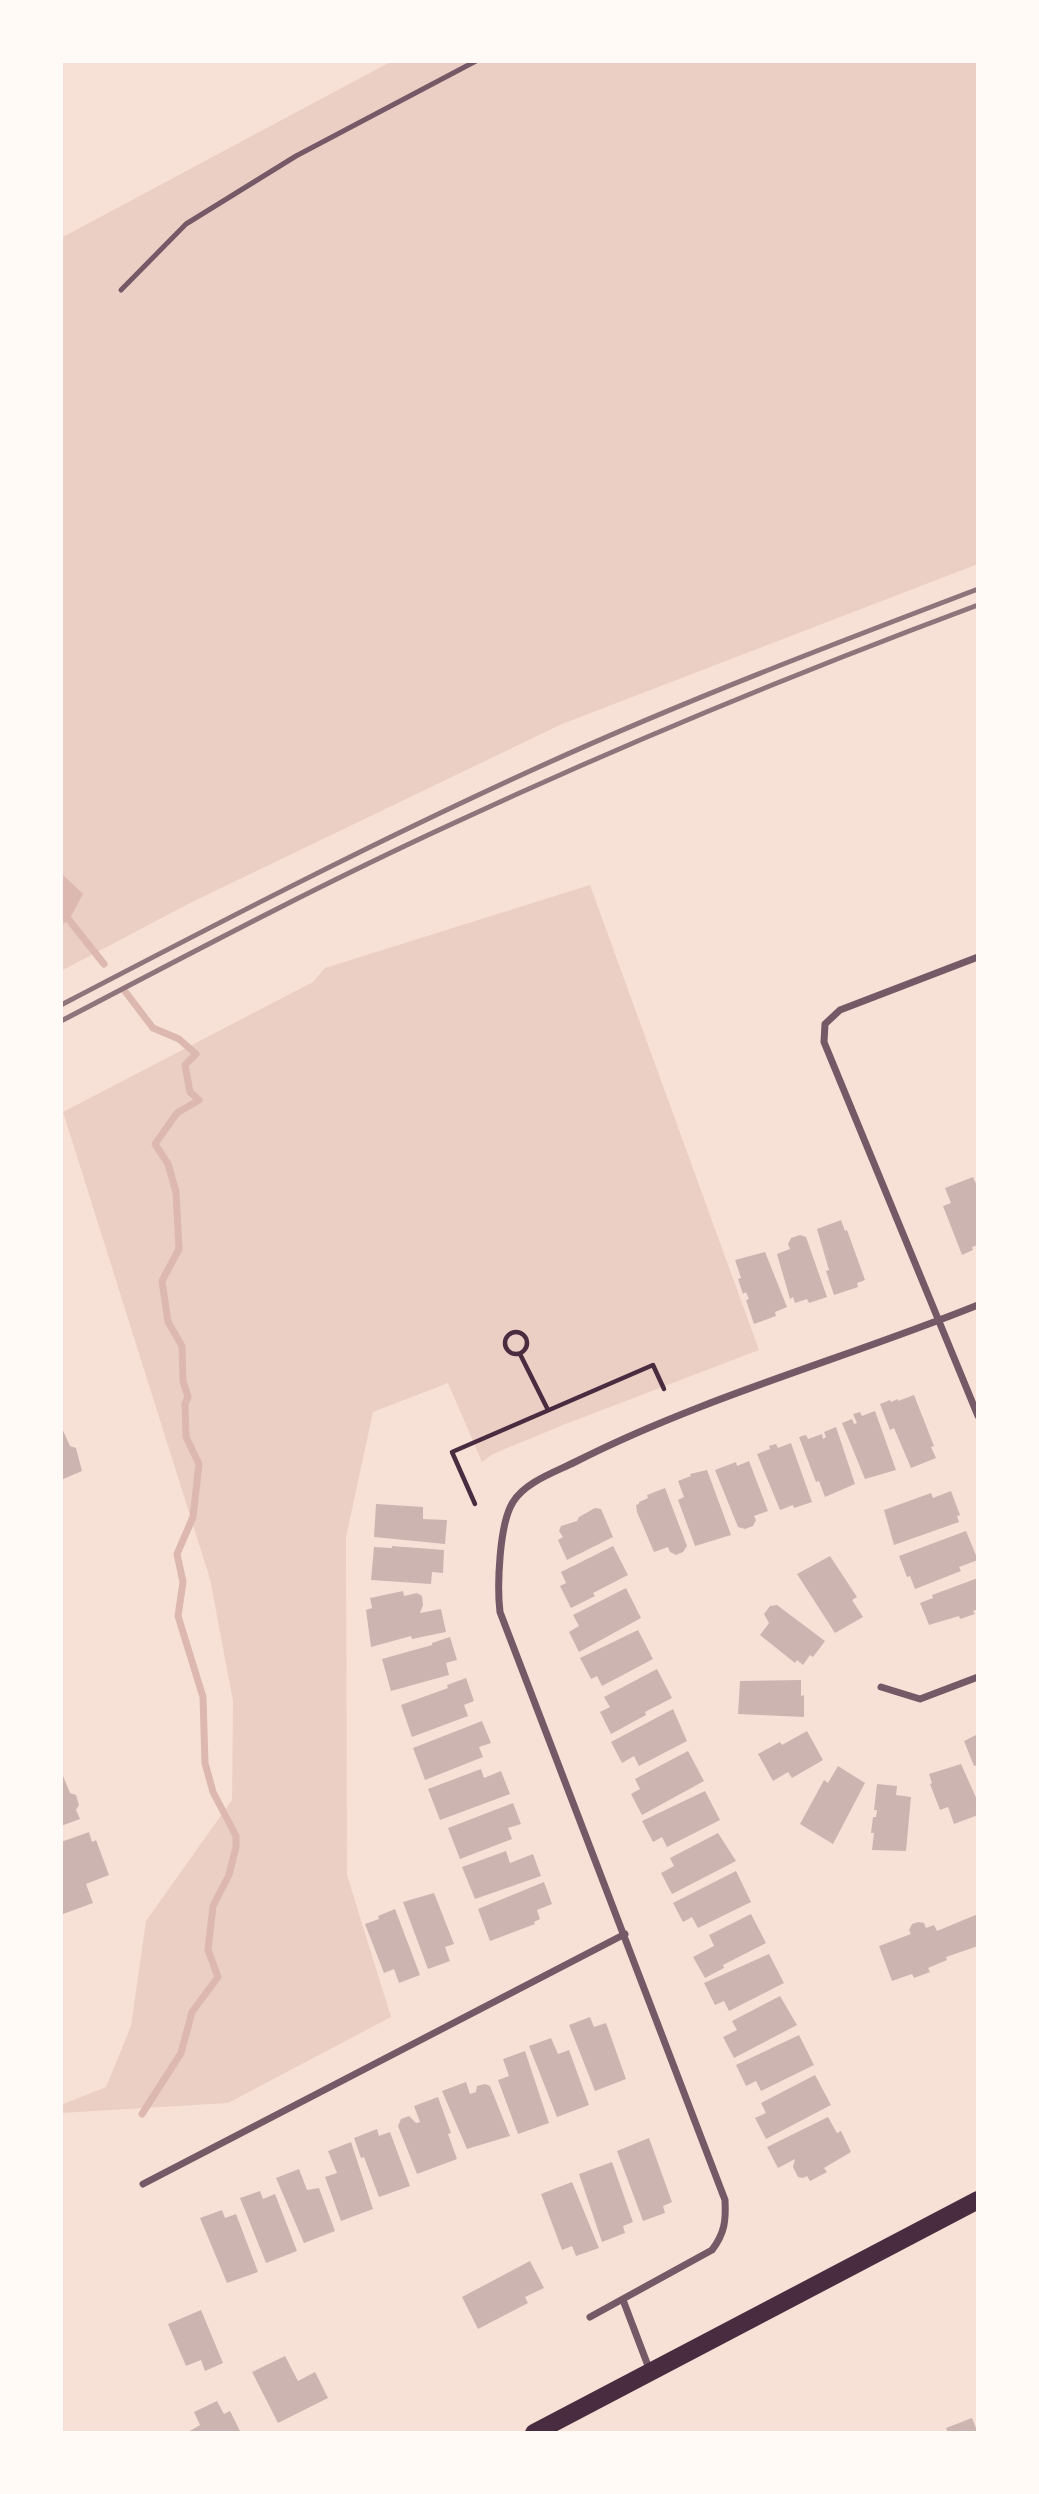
<!DOCTYPE html>
<style>
body{margin:0}
#map{position:relative;width:1039px;height:2494px;overflow:hidden;background:#f7e1d7;font-family:"Varela Round",sans-serif}
canvas{display:block}
.frame{position:absolute;inset:0;border:63px solid #fffaf5;pointer-events:none}
</style>
<div id="map">
<canvas width="1039" height="2494"></canvas>
<div class="frame"></div>
</div>
<script>
const ctx = document.querySelector('canvas').getContext('2d');
ctx.lineJoin = 'round';
function paint(path, color) { ctx.fillStyle = color; ctx.fill(path, 'evenodd'); }
function stroke(path, color, width, dash) { ctx.strokeStyle = color; ctx.lineWidth = width; ctx.lineCap = dash ? 'butt' : 'round'; ctx.setLineDash(dash || []); ctx.stroke(path); }
paint(new Path2D(`
 M 392,61 L 978,61 L 978,564 L 562,724 L 192,902 L 61,971 L 61,238 Z
 M 590,885 L 759,1350 L 563,1425 L 493,1454 L 482,1462 L 448,1383 L 373,1412 L 346,1537 L 347,1875 L 391,2017 L 228,2103 L 61,2113 L 61,2105 L 106,2087 L 131,2026 L 146,1921 L 232,1800 L 233,1701 L 210,1579 L 63,1112 L 313,982 L 325,968 Z`), '#ebcfc5');
paint(new Path2D(`
 M 61,873 L 83,894 L 69,920 L 61,925 Z`), '#dcb8b0');
stroke(new Path2D(`
 M 69,920 L 104,964
 M 124,990 L 153,1028 L 179,1039 L 196,1054 L 185,1065 L 190,1092 L 199,1100 L 177,1113 L 155,1144 L 168,1164 L 176,1192 L 179,1249 L 162,1281 L 168,1322 L 182,1346 L 183,1381 L 188,1397 L 185,1404 L 186,1437 L 199,1464 L 193,1517 L 177,1554 L 183,1582 L 178,1616 L 203,1697 L 205,1763 L 213,1792 L 236,1836 L 236,1847 L 229,1875 L 213,1906 L 208,1950 L 218,1977 L 192,2012 L 181,2053 L 142,2114`), '#dcb8b0', 7);
paint(new Path2D(`
 M 973,1177 L 978,1188 L 978,1245 L 972,1247 L 973,1250 L 962,1255 L 943,1206 L 951,1203 L 945,1188 Z
 M 841,1220 L 845,1231 L 847,1230 L 865,1280 L 857,1283 L 858,1287 L 834,1295 L 826,1271 L 829,1270 L 817,1229 Z
 M 800,1235 L 806,1237 L 827,1297 L 809,1303 L 807,1299 L 795,1303 L 793,1297 L 790,1299 L 777,1254 L 790,1249 L 788,1244 L 791,1238 Z
 M 765,1252 L 787,1307 L 775,1312 L 776,1316 L 754,1324 L 746,1300 L 749,1299 L 746,1292 L 743,1294 L 738,1279 L 741,1278 L 735,1260 Z
 M 914,1395 L 934,1446 L 931,1447 L 936,1458 L 911,1468 L 894,1428 L 890,1430 L 880,1404 L 890,1400 L 891,1402 L 898,1399 L 898,1401 Z
 M 875,1411 L 896,1470 L 865,1479 L 842,1423 L 852,1419 L 854,1424 L 857,1423 L 853,1414 L 860,1412 L 862,1416 Z
 M 61,1426 L 70,1446 L 76,1448 L 82,1471 L 61,1480 Z
 M 836,1427 L 855,1484 L 825,1497 L 819,1481 L 816,1482 L 799,1437 L 806,1435 L 808,1439 L 822,1434 L 823,1439 L 826,1437 L 824,1432 Z
 M 791,1443 L 812,1502 L 794,1508 L 793,1505 L 780,1510 L 757,1454 L 770,1449 L 769,1446 L 776,1444 L 778,1448 Z
 M 749,1461 L 768,1511 L 754,1516 L 756,1520 L 753,1526 L 745,1529 L 738,1527 L 715,1470 L 736,1462 L 737,1466 Z
 M 707,1470 L 731,1535 L 695,1546 L 678,1500 L 684,1497 L 678,1481 L 691,1476 L 690,1474 Z
 M 665,1488 L 687,1546 L 683,1552 L 676,1555 L 670,1552 L 668,1547 L 654,1552 L 637,1512 L 636,1505 L 639,1504 L 639,1502 L 648,1498 L 647,1495 Z
 M 951,1491 L 960,1515 L 957,1516 L 959,1522 L 894,1545 L 884,1510 L 931,1493 L 933,1498 Z
 M 376,1504 L 423,1507 L 423,1519 L 447,1520 L 445,1544 L 374,1537 Z
 M 595,1508 L 601,1509 L 613,1537 L 567,1560 L 558,1540 L 563,1537 L 559,1531 L 561,1526 L 577,1521 L 579,1517 Z
 M 966,1531 L 978,1560 L 959,1567 L 961,1571 L 915,1589 L 910,1576 L 907,1577 L 899,1556 Z
 M 392,1546 L 444,1550 L 443,1573 L 432,1572 L 431,1584 L 371,1580 L 374,1547 L 392,1548 Z
 M 613,1546 L 628,1575 L 593,1593 L 595,1596 L 571,1608 L 560,1586 L 566,1583 L 561,1572 Z
 M 830,1556 L 857,1597 L 852,1600 L 863,1617 L 835,1633 L 797,1574 Z
 M 978,1578 L 978,1609 L 973,1611 L 975,1614 L 960,1619 L 959,1616 L 929,1625 L 920,1603 L 933,1598 L 932,1595 Z
 M 626,1588 L 641,1618 L 579,1652 L 569,1632 L 579,1626 L 573,1615 Z
 M 403,1591 L 404,1596 L 417,1593 L 422,1596 L 423,1605 L 420,1613 L 441,1609 L 446,1632 L 412,1639 L 411,1636 L 371,1647 L 366,1610 L 372,1608 L 370,1598 Z
 M 777,1605 L 825,1641 L 813,1657 L 810,1655 L 803,1665 L 797,1660 L 795,1663 L 760,1635 L 769,1623 L 764,1614 L 770,1606 Z
 M 638,1630 L 653,1659 L 602,1686 L 597,1676 L 591,1679 L 580,1658 Z
 M 450,1637 L 457,1660 L 446,1663 L 449,1675 L 391,1691 L 382,1659 L 432,1645 L 432,1643 Z
 M 657,1669 L 672,1698 L 645,1712 L 646,1715 L 611,1734 L 600,1712 L 610,1707 L 604,1697 Z
 M 466,1678 L 474,1701 L 464,1705 L 468,1716 L 412,1737 L 401,1705 L 448,1688 L 447,1685 Z
 M 801,1680 L 801,1696 L 804,1695 L 804,1717 L 738,1714 L 740,1681 Z
 M 673,1709 L 687,1741 L 639,1766 L 634,1756 L 622,1763 L 611,1742 Z
 M 482,1721 L 491,1743 L 479,1747 L 483,1757 L 425,1780 L 413,1748 Z
 M 807,1731 L 823,1760 L 792,1778 L 788,1772 L 773,1781 L 758,1754 L 780,1742 L 782,1745 Z
 M 978,1734 L 978,1765 L 974,1766 L 964,1741 Z
 M 688,1751 L 704,1781 L 642,1815 L 631,1794 L 640,1789 L 635,1779 Z
 M 961,1764 L 978,1802 L 978,1815 L 954,1824 L 948,1807 L 940,1810 L 930,1784 L 932,1783 L 929,1774 Z
 M 838,1766 L 865,1783 L 833,1844 L 800,1824 L 824,1780 L 828,1783 Z
 M 481,1769 L 484,1778 L 501,1771 L 510,1794 L 440,1820 L 428,1789 Z
 M 61,1771 L 70,1793 L 76,1795 L 79,1805 L 76,1810 L 80,1819 L 61,1826 Z
 M 877,1784 L 897,1786 L 896,1795 L 911,1797 L 906,1851 L 872,1850 L 874,1833 L 871,1833 L 873,1817 L 876,1817 L 877,1810 L 874,1810 Z
 M 705,1791 L 720,1820 L 667,1847 L 662,1837 L 653,1842 L 642,1821 Z
 M 513,1803 L 521,1824 L 508,1828 L 512,1839 L 460,1859 L 448,1828 Z
 M 89,1832 L 92,1842 L 96,1840 L 109,1875 L 86,1884 L 93,1903 L 63,1914 L 61,1908 L 61,1842 Z
 M 718,1833 L 736,1861 L 672,1894 L 661,1873 L 674,1866 L 670,1858 Z
 M 506,1851 L 510,1863 L 533,1854 L 541,1876 L 475,1899 L 462,1867 Z
 M 736,1871 L 751,1902 L 698,1928 L 692,1917 L 683,1922 L 673,1903 Z
 M 544,1882 L 552,1904 L 537,1910 L 540,1919 L 534,1922 L 535,1924 L 490,1941 L 478,1909 Z
 M 434,1893 L 454,1944 L 445,1947 L 450,1961 L 428,1969 L 403,1902 Z
 M 395,1909 L 420,1975 L 399,1983 L 394,1969 L 384,1973 L 365,1924 L 379,1919 L 378,1916 Z
 M 751,1914 L 766,1943 L 723,1965 L 724,1968 L 705,1978 L 693,1957 L 714,1946 L 709,1935 Z
 M 978,1914 L 978,1946 L 946,1957 L 947,1960 L 928,1968 L 930,1972 L 914,1978 L 912,1974 L 892,1981 L 879,1946 L 911,1934 L 909,1930 L 912,1924 L 918,1922 L 924,1923 L 926,1928 L 934,1925 L 937,1931 Z
 M 769,1954 L 784,1983 L 729,2011 L 724,2001 L 715,2005 L 704,1983 Z
 M 780,1996 L 797,2025 L 734,2058 L 723,2037 L 737,2030 L 732,2021 Z
 M 590,2017 L 594,2027 L 606,2023 L 626,2079 L 595,2091 L 569,2025 Z
 M 799,2035 L 814,2065 L 761,2091 L 756,2081 L 746,2086 L 736,2065 Z
 M 551,2038 L 558,2054 L 569,2050 L 589,2105 L 557,2117 L 529,2046 Z
 M 525,2051 L 549,2123 L 518,2134 L 498,2080 L 509,2076 L 503,2059 Z
 M 815,2075 L 831,2105 L 766,2139 L 755,2118 L 766,2113 L 761,2103 Z
 M 466,2082 L 470,2094 L 476,2092 L 477,2086 L 485,2084 L 490,2086 L 510,2136 L 467,2149 L 442,2091 Z
 M 438,2097 L 451,2133 L 448,2134 L 457,2159 L 417,2174 L 398,2126 L 401,2119 L 409,2116 L 416,2123 L 420,2122 L 414,2106 Z
 M 828,2117 L 837,2133 L 841,2131 L 851,2152 L 824,2168 L 827,2172 L 810,2181 L 807,2176 L 803,2178 L 798,2177 L 793,2167 L 795,2159 L 778,2168 L 767,2147 Z
 M 377,2129 L 379,2136 L 390,2132 L 410,2186 L 379,2197 L 364,2157 L 361,2158 L 354,2138 Z
 M 649,2138 L 672,2202 L 663,2206 L 665,2213 L 643,2221 L 617,2151 Z
 M 351,2142 L 373,2209 L 341,2221 L 325,2177 L 337,2173 L 328,2151 Z
 M 612,2162 L 633,2222 L 623,2226 L 625,2233 L 602,2242 L 579,2174 Z
 M 299,2169 L 307,2190 L 319,2188 L 335,2231 L 304,2243 L 276,2178 Z
 M 572,2182 L 599,2248 L 576,2256 L 572,2246 L 562,2250 L 541,2194 Z
 M 260,2191 L 263,2199 L 275,2194 L 297,2251 L 266,2263 L 240,2198 Z
 M 222,2210 L 225,2218 L 236,2214 L 258,2272 L 227,2283 L 200,2218 Z
 M 530,2261 L 544,2288 L 525,2297 L 528,2303 L 478,2329 L 462,2297 Z
 M 201,2310 L 223,2363 L 205,2371 L 201,2360 L 186,2366 L 168,2324 Z
 M 285,2356 L 298,2381 L 315,2372 L 328,2398 L 278,2423 L 252,2372 Z
 M 217,2401 L 224,2414 L 230,2411 L 241,2433 L 186,2433 L 200,2425 L 194,2412 Z
 M 972,2418 L 978,2433 L 948,2433 L 946,2428 Z`), '#ccb4b1');
stroke(new Path2D(`
 M505 1343a11 11 0 1 1 22 0a11 11 0 1 1-22 0Z
 M 520,1354 L 548,1410
 M 475,1504 L 452,1452 L 653,1365 L 664,1389`), '#4a2c40', 4.5);
stroke(new Path2D(`
 M 121,290 L 186,224 L 296,156 L 476,61`), '#755966', 5);
stroke(new Path2D(`
 M 978,957 L 840,1010 L 825,1024 L 824,1042 L 978,1416
 M 881,1687 L 920,1699 L 978,1677
 M 143,2184 L 625,1934
 M 623,2300 L 650,2371
 M 590,2317 L 712,2250 C 725,2233 726,2220 725,2200 L 500,1612 C 497,1587 499,1524 513,1502 C 525,1482 555,1472 575,1462 C 703,1397 844,1359 978,1305`), '#755966', 7);
stroke(new Path2D(`
 M 534,2433 L 978,2200`), '#4a2c40', 18);
stroke(new Path2D(`
 M 61,1005 C 220,922 378,840 541,766 C 684,701 831,645 978,589
 M 61,1021 C 191,953 321,884 454,823 C 626,743 801,671 978,605`), '#8f747c', 5);
</script>
